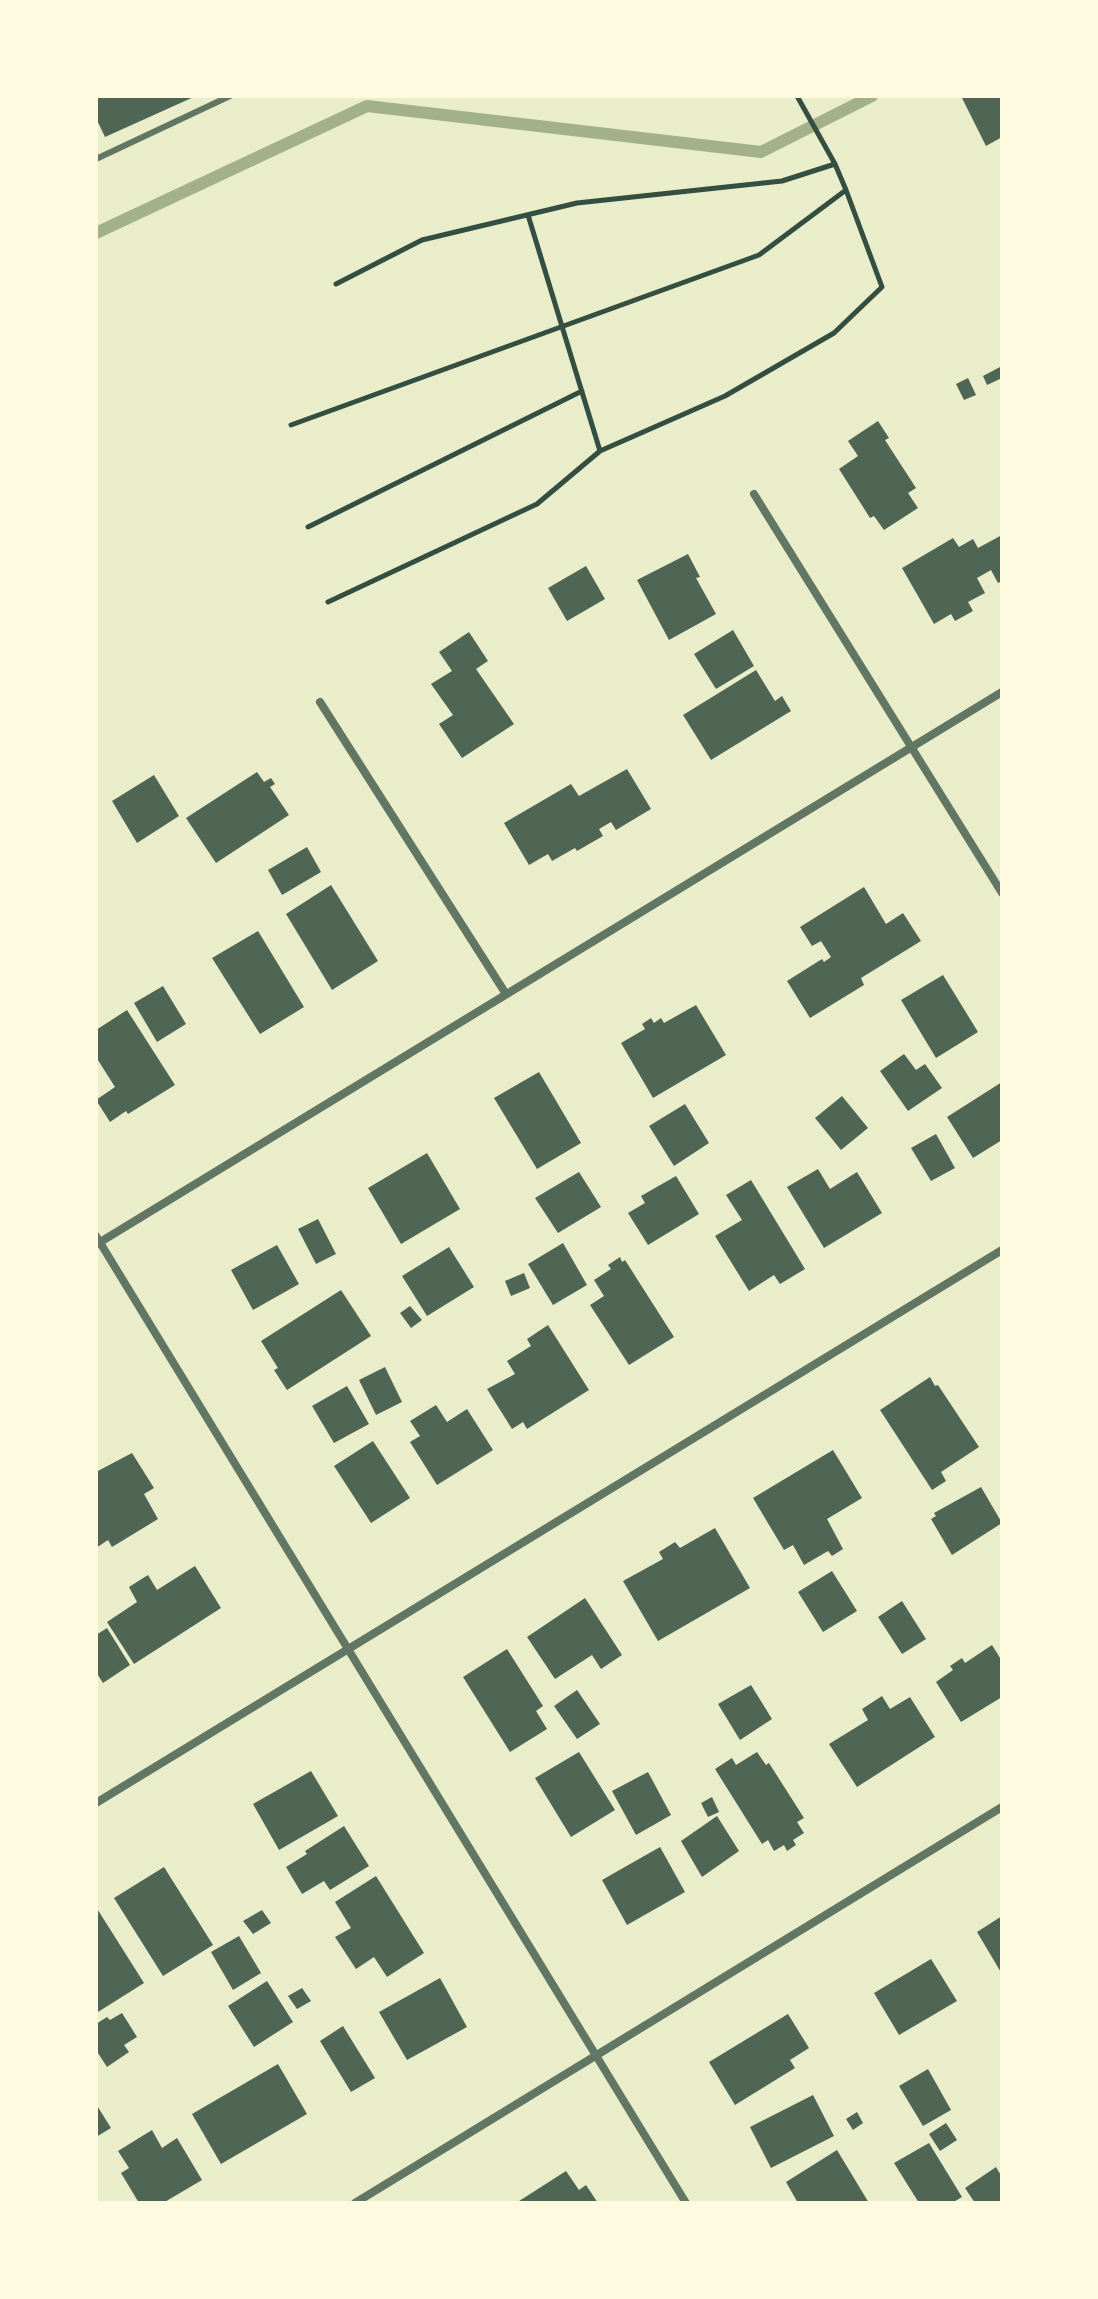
<!DOCTYPE html>
<style>
body{margin:0}
#map{position:relative;width:1098px;height:2299px;overflow:hidden;background:#e9edc9;font-family:"Fira Sans",sans-serif}
canvas{display:block}
.frame{position:absolute;inset:0;border:98px solid #fefae0;pointer-events:none}
</style>
<div id="map">
<canvas width="1098" height="2299"></canvas>
<div class="frame"></div>
</div>
<script>
const ctx = document.querySelector('canvas').getContext('2d');
ctx.lineJoin = 'round';
function stroke(path, color, width, dash) { ctx.strokeStyle = color; ctx.lineWidth = width; ctx.lineCap = dash ? 'butt' : 'round'; ctx.setLineDash(dash || []); ctx.stroke(path); }
function paint(path, color) { ctx.fillStyle = color; ctx.fill(path, 'evenodd'); }
stroke(new Path2D(`
 M 96,233 L 367,106 L 761,152 L 872,96`), '#a3b18a', 12);
paint(new Path2D(`
 M 96,96 L 196,96 L 105,137 L 96,118 Z
 M 961,96 L 1002,96 L 1002,137 L 986,146 Z
 M 1002,366 L 1002,378 L 987,385 L 983,376 Z
 M 968,378 L 976,395 L 964,400 L 956,384 Z
 M 878,421 L 889,438 L 885,440 L 916,488 L 908,493 L 918,508 L 884,530 L 874,516 L 870,518 L 839,469 L 858,456 L 848,441 Z
 M 1002,535 L 1002,581 L 998,583 L 991,570 L 977,578 L 985,593 L 968,602 L 973,611 L 955,621 L 951,614 L 934,624 L 902,568 L 953,538 L 959,547 L 973,539 L 978,548 Z
 M 688,554 L 700,577 L 696,578 L 716,614 L 669,640 L 637,580 Z
 M 586,566 L 605,599 L 567,621 L 548,588 Z
 M 733,630 L 754,666 L 716,689 L 694,654 Z
 M 469,632 L 488,661 L 476,669 L 514,724 L 462,758 L 439,724 L 453,715 L 431,684 L 452,671 L 439,652 Z
 M 756,670 L 775,701 L 782,696 L 791,711 L 711,760 L 683,715 Z
 M 627,769 L 651,809 L 616,830 L 611,822 L 599,829 L 603,836 L 577,851 L 575,848 L 552,861 L 548,854 L 529,865 L 504,823 L 571,784 L 579,796 Z
 M 257,772 L 264,782 L 271,778 L 275,784 L 270,787 L 289,815 L 216,863 L 186,818 Z
 M 154,775 L 179,816 L 137,843 L 112,801 Z
 M 307,847 L 321,872 L 282,895 L 268,870 Z
 M 331,885 L 378,961 L 332,990 L 286,914 Z
 M 864,887 L 886,924 L 903,913 L 921,941 L 861,978 L 864,985 L 810,1018 L 787,981 L 822,959 L 824,962 L 831,957 L 821,941 L 812,946 L 800,927 Z
 M 258,931 L 304,1007 L 260,1034 L 212,958 Z
 M 943,975 L 978,1032 L 936,1058 L 901,1000 Z
 M 163,986 L 186,1024 L 157,1042 L 134,1003 Z
 M 696,1005 L 726,1055 L 653,1098 L 621,1043 L 645,1029 L 642,1024 L 651,1018 L 654,1023 L 661,1018 L 664,1023 Z
 M 127,1010 L 175,1085 L 128,1114 L 126,1111 L 110,1122 L 96,1100 L 115,1087 L 96,1057 L 96,1030 Z
 M 904,1054 L 916,1070 L 925,1064 L 942,1088 L 908,1111 L 880,1071 Z
 M 539,1072 L 581,1143 L 537,1169 L 494,1098 Z
 M 1002,1082 L 1002,1140 L 973,1158 L 947,1117 Z
 M 842,1096 L 868,1128 L 841,1150 L 815,1118 Z
 M 685,1104 L 709,1143 L 674,1166 L 649,1126 Z
 M 936,1134 L 955,1168 L 931,1181 L 911,1148 Z
 M 427,1153 L 460,1209 L 401,1244 L 368,1188 Z
 M 818,1169 L 830,1189 L 857,1172 L 882,1213 L 824,1248 L 787,1187 Z
 M 579,1172 L 601,1207 L 558,1233 L 535,1198 Z
 M 676,1176 L 699,1214 L 648,1245 L 628,1213 L 645,1203 L 641,1196 Z
 M 751,1180 L 805,1269 L 780,1284 L 774,1275 L 749,1291 L 715,1236 L 742,1220 L 726,1195 Z
 M 318,1219 L 336,1254 L 316,1264 L 298,1229 Z
 M 563,1243 L 587,1285 L 553,1305 L 528,1264 Z
 M 277,1245 L 299,1284 L 253,1310 L 231,1270 Z
 M 449,1247 L 474,1287 L 427,1316 L 402,1276 Z
 M 620,1257 L 622,1262 L 625,1260 L 674,1337 L 629,1365 L 590,1305 L 604,1296 L 594,1280 L 611,1269 L 608,1265 Z
 M 524,1273 L 530,1288 L 511,1296 L 505,1281 Z
 M 341,1290 L 371,1336 L 287,1390 L 274,1370 L 278,1368 L 261,1341 Z
 M 410,1306 L 422,1320 L 411,1328 L 400,1313 Z
 M 548,1325 L 589,1390 L 527,1429 L 523,1422 L 512,1429 L 487,1389 L 515,1374 L 507,1361 L 531,1346 L 527,1339 Z
 M 385,1367 L 402,1402 L 376,1415 L 359,1380 Z
 M 930,1377 L 935,1386 L 938,1385 L 979,1447 L 941,1472 L 946,1481 L 932,1490 L 880,1410 Z
 M 347,1386 L 369,1424 L 334,1443 L 312,1406 Z
 M 436,1405 L 447,1422 L 467,1409 L 493,1450 L 437,1485 L 410,1442 L 420,1436 L 410,1421 Z
 M 373,1441 L 410,1498 L 371,1523 L 334,1466 Z
 M 833,1450 L 862,1498 L 827,1519 L 843,1549 L 832,1556 L 828,1551 L 804,1565 L 793,1545 L 784,1550 L 753,1498 Z
 M 132,1453 L 154,1488 L 144,1494 L 158,1519 L 112,1547 L 108,1540 L 96,1548 L 96,1472 Z
 M 981,1487 L 1002,1523 L 952,1555 L 931,1519 L 936,1516 L 934,1513 Z
 M 715,1528 L 750,1588 L 658,1641 L 623,1581 L 663,1559 L 659,1552 L 675,1542 L 680,1548 Z
 M 195,1566 L 221,1608 L 134,1664 L 107,1622 L 137,1602 L 129,1587 L 148,1575 L 157,1590 Z
 M 832,1571 L 857,1611 L 823,1632 L 798,1592 Z
 M 585,1598 L 622,1655 L 601,1669 L 592,1655 L 555,1679 L 527,1637 Z
 M 902,1601 L 926,1639 L 902,1654 L 878,1617 Z
 M 107,1628 L 130,1665 L 103,1683 L 96,1672 L 96,1635 Z
 M 992,1645 L 1002,1661 L 1002,1697 L 961,1722 L 936,1682 L 953,1670 L 950,1666 L 962,1658 L 965,1663 Z
 M 507,1649 L 543,1706 L 536,1711 L 547,1729 L 510,1752 L 463,1677 Z
 M 751,1685 L 772,1719 L 740,1740 L 718,1704 Z
 M 577,1690 L 600,1724 L 577,1739 L 554,1706 Z
 M 882,1696 L 890,1709 L 910,1697 L 935,1737 L 857,1787 L 829,1744 L 868,1720 L 862,1709 Z
 M 579,1752 L 615,1810 L 571,1837 L 535,1778 Z
 M 757,1752 L 766,1765 L 769,1763 L 804,1818 L 797,1822 L 804,1833 L 793,1840 L 796,1845 L 787,1851 L 784,1845 L 774,1851 L 768,1840 L 762,1844 L 715,1769 L 732,1758 L 736,1765 Z
 M 311,1771 L 338,1816 L 279,1850 L 253,1804 Z
 M 648,1772 L 671,1815 L 636,1835 L 612,1791 Z
 M 712,1797 L 719,1812 L 708,1817 L 701,1803 Z
 M 717,1816 L 739,1851 L 702,1877 L 681,1841 Z
 M 344,1826 L 369,1866 L 330,1890 L 324,1881 L 302,1894 L 286,1867 L 307,1854 L 305,1851 Z
 M 660,1847 L 685,1892 L 627,1925 L 602,1880 Z
 M 164,1867 L 213,1945 L 163,1976 L 114,1898 Z
 M 376,1876 L 424,1953 L 387,1977 L 374,1957 L 356,1969 L 335,1937 L 351,1928 L 335,1902 Z
 M 96,1907 L 144,1983 L 98,2012 L 96,2009 Z
 M 262,1910 L 271,1923 L 253,1934 L 243,1921 Z
 M 1002,1916 L 1002,1974 L 977,1932 Z
 M 239,1936 L 261,1973 L 233,1990 L 211,1952 Z
 M 931,1959 L 957,2001 L 899,2035 L 874,1993 Z
 M 440,1978 L 467,2027 L 407,2060 L 379,2012 Z
 M 267,1981 L 293,2022 L 254,2047 L 228,2006 Z
 M 302,1988 L 311,2001 L 297,2009 L 288,1996 Z
 M 122,2013 L 137,2037 L 124,2045 L 129,2052 L 107,2067 L 96,2050 L 96,2024 L 107,2017 L 110,2020 Z
 M 788,2014 L 809,2048 L 790,2060 L 795,2068 L 735,2105 L 709,2062 Z
 M 343,2026 L 375,2078 L 351,2092 L 320,2041 Z
 M 278,2064 L 307,2114 L 221,2164 L 192,2114 Z
 M 928,2069 L 951,2110 L 923,2126 L 899,2086 Z
 M 813,2095 L 834,2136 L 771,2168 L 750,2127 Z
 M 96,2104 L 111,2128 L 96,2137 Z
 M 857,2112 L 863,2123 L 853,2130 L 846,2119 Z
 M 946,2123 L 957,2140 L 940,2151 L 929,2134 Z
 M 152,2130 L 162,2148 L 177,2138 L 202,2180 L 163,2203 L 139,2203 L 121,2173 L 129,2168 L 118,2151 Z
 M 929,2143 L 962,2197 L 952,2203 L 919,2203 L 894,2163 Z
 M 837,2150 L 869,2203 L 798,2203 L 786,2182 Z
 M 996,2167 L 1002,2177 L 1002,2203 L 975,2203 L 965,2188 Z
 M 566,2171 L 579,2190 L 586,2185 L 598,2203 L 516,2203 Z`), '#4f6655');
stroke(new Path2D(`
 M 528,215 L 600,451
 M 336,284 L 422,240 L 577,203 L 782,181 L 835,164
 M 291,425 L 759,255 L 846,190 L 835,164 L 797,96
 M 308,527 L 582,391
 M 328,602 L 537,504 L 600,451 L 725,396 L 834,333 L 882,287 L 846,190`), '#344e41', 5);
stroke(new Path2D(`
 M 96,159 L 230,96`), '#617663', 6);
stroke(new Path2D(`
 M 754,494 L 1002,893
 M 320,702 L 506,994
 M 96,1236 L 686,2203
 M 97,1244 L 1002,692
 M 96,1803 L 1002,1250
 M 355,2203 L 1002,1807`), '#617663', 8);
</script>
